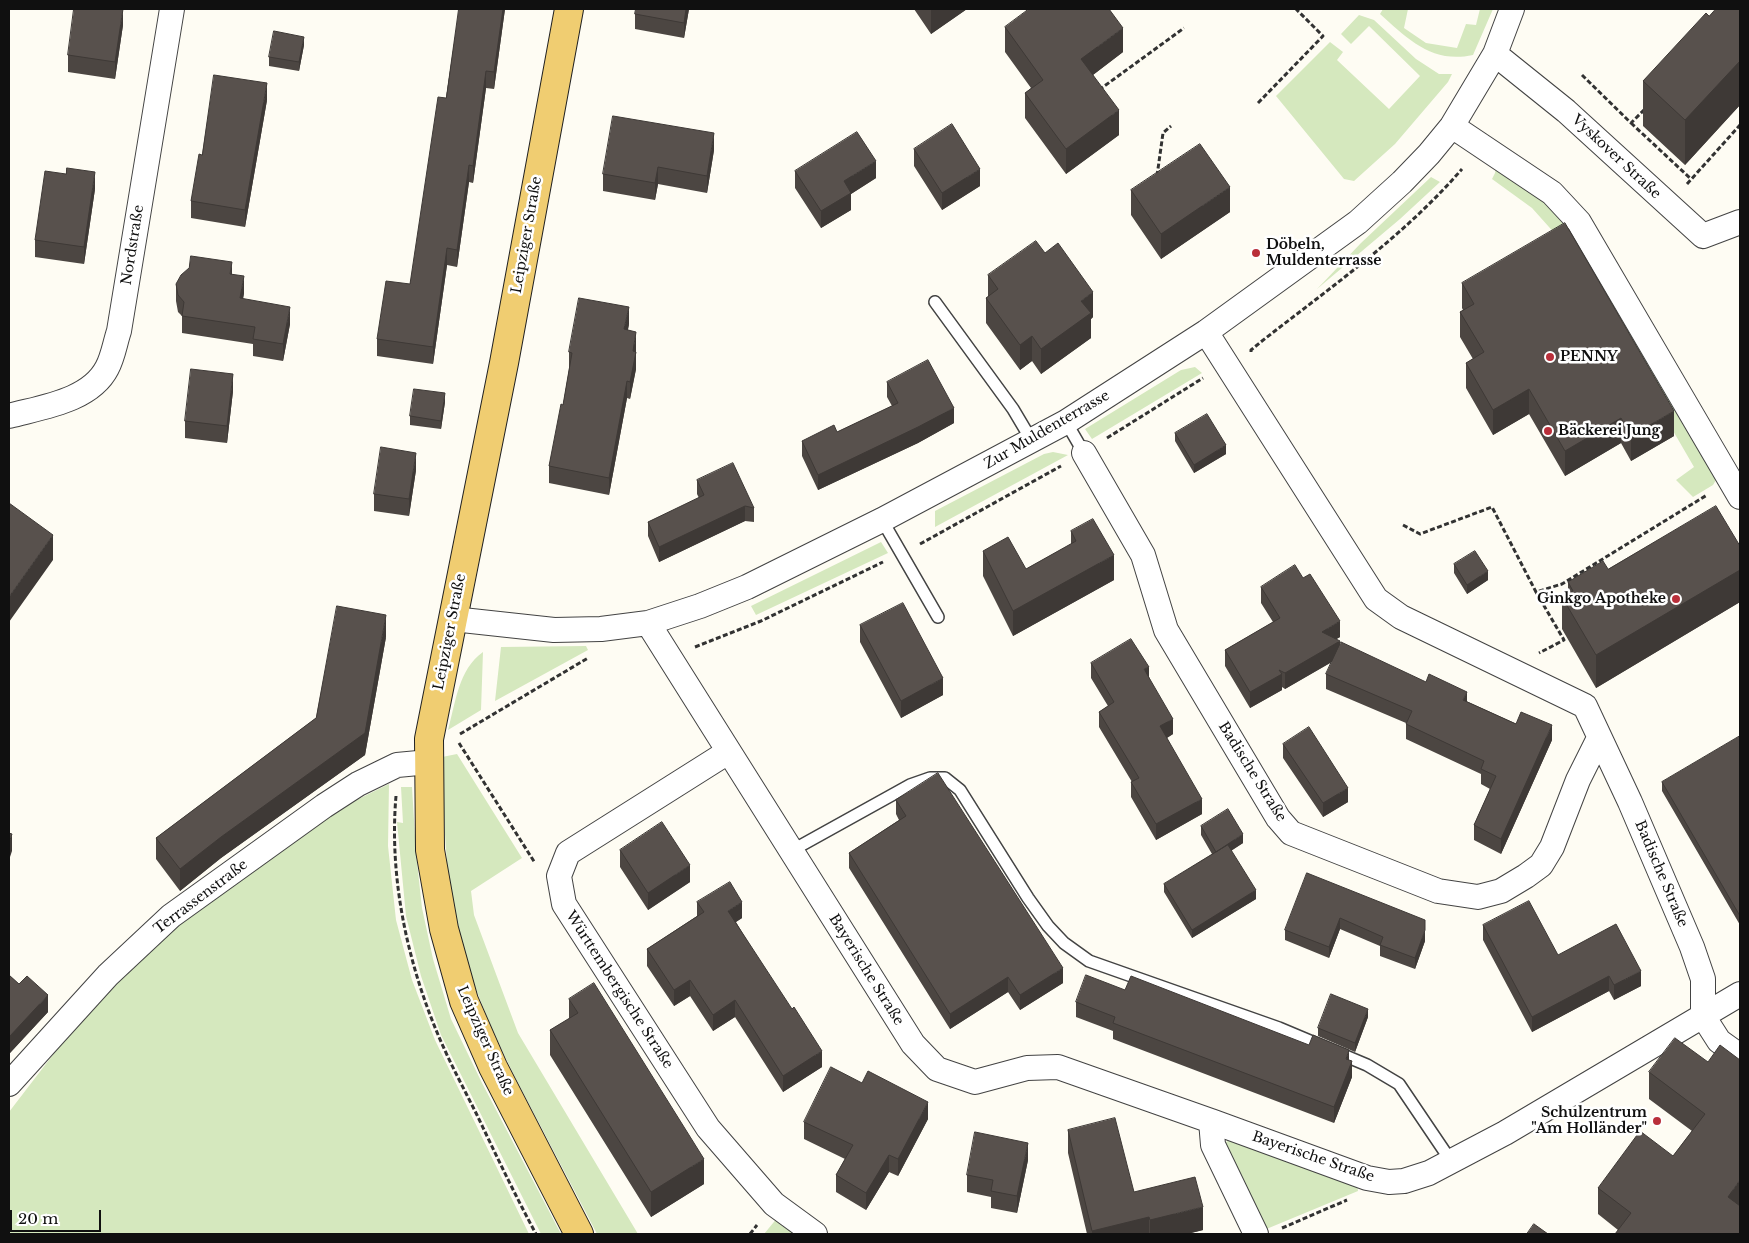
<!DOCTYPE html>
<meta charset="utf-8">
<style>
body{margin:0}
#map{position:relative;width:1749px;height:1243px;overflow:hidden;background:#fefcf3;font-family:"Libre Baskerville",serif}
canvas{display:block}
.frame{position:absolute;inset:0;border:10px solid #101010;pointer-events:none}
.scale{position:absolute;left:10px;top:1210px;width:91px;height:22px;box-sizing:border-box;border:2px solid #101010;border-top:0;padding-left:6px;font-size:15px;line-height:18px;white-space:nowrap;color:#101010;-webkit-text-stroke:4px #fff;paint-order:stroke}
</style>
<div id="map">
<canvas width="1749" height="1243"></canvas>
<div class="frame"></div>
<div class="scale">20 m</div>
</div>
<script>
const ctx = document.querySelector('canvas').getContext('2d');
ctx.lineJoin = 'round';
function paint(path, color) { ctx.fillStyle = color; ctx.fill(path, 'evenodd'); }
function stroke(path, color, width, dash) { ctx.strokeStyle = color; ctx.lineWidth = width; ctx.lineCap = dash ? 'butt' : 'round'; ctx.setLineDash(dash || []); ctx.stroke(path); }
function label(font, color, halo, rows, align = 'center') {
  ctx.font = font + ' "Libre Baskerville",serif'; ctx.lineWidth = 5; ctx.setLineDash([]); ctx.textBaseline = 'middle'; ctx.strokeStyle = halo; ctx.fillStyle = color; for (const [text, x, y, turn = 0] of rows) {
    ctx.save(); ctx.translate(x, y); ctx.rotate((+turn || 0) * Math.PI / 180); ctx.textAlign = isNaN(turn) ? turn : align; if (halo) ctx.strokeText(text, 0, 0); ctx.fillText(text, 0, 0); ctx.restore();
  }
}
paint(new Path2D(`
 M 1383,9 L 1408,9 L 1404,28 L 1426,43 L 1457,48 L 1466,24 L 1476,25 L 1480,9 L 1493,9 L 1473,55 C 1432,64 1408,39 1380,14 Z
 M 1359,15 L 1374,20 L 1416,59 L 1439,74 L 1452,74 L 1448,82 L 1395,144 L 1354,181 L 1344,179 L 1276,96 L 1330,42 L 1343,52 L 1337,60 L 1389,109 L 1420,76 L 1369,26 L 1351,44 L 1341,34 Z
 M 1496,167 L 1549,203 L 1576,234 L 1716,480 L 1713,485 L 1693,497 L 1676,480 L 1694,467 L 1566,246 L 1532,208 L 1492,179 L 1495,173 Z
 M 1431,177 L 1440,182 L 1400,219 L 1317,289 L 1361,243 Z
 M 1195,367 L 1202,373 L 1092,439 L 1085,429 L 1181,370 Z
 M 1053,452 L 1068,455 L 935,527 L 935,511 L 1044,454 Z
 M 881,542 L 888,553 L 756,615 L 751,606 Z
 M 586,646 L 588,650 L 495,701 L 501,647 Z
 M 483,652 L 481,710 L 448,730 C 456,702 458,670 483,652 Z
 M 457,754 L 522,858 L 471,891 L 474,915 L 518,1033 L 638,1234 L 597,1234 C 578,1197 558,1160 539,1123 C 502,1053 465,980 452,901 C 444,854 444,805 442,757 Z
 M 389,784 L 388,846 L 396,920 L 412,980 L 435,1040 L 529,1234 L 9,1234 L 9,1112 L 85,1013 L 143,952 L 332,812 Z
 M 401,787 L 412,787 L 416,853 L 422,908 L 433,959 L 451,1019 L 482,1083 L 561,1234 L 541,1234 L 441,1035 L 421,976 L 406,916 L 397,822 L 403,823 Z
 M 1229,1139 L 1357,1184 L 1358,1191 L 1264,1230 L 1223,1146 Z
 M 778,1217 L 801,1234 L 764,1234 Z`), '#d5e8be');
const lane = new Path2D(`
 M 935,302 L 1013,409 L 1032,441
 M 1066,422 L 1084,453
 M 882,520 L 938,617
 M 791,851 L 910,785 L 930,778 L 945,778 L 960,790 L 1028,898 L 1048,926 L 1064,943 L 1089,961 L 1279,1028 L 1367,1065 L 1399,1084 L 1451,1161`);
const street = new Path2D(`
 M 1495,54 L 1566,111 L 1703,236 L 1740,222
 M 1452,126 L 1552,193 L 1579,222 L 1740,497
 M 1206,332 L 1376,599 L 1401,617 L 1585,706 L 1630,802 L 1692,947 L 1703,979 L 1703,1016 L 1719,1041 L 1740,1056
 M 9,416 C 42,407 90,401 107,368 C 113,357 115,343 119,331 L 172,9
 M 1084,453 L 1143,555 L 1166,630 L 1278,818 L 1291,833 L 1438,891 L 1478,897 L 1501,891 L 1526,876 L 1541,865 L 1552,847 L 1578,780 L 1599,738
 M 453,619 L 554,630 L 601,629 L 648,623 L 700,606 L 747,587 L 882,520 L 1066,422 L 1206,332 L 1358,222 L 1402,182 L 1429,154 L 1452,126 L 1495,54 L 1512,9
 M 648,623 L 913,1044 L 937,1069 L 975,1082 L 1027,1068 L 1058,1067 L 1211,1121 L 1213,1145 L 1256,1234
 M 728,752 L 568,853 L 559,876 L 564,904 L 708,1128 L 774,1204 L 815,1234
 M 9,1084 L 108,975 L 171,916 L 324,806 L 358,784 L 397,765 L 429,762
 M 1211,1121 L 1367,1178 L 1389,1182 L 1404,1181 L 1429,1173 L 1505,1133 L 1740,994`);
const primary = new Path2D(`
 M 569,9 L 504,363 L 429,739 L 430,850 L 444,929 L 464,1001 L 493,1067 L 579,1234`);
stroke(lane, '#434343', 14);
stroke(street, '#434343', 26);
stroke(primary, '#212121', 30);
stroke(new Path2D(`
 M 1582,75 L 1631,123 L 1645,109
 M 1099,90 L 1184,28
 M 1258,103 L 1323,36 L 1296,9
 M 1631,123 L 1691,179
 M 1157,176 L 1163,133 L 1171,126
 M 1687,184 L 1740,125
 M 1251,352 L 1251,350 L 1262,341 C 1331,287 1404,236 1462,169
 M 1107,438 L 1203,378
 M 1403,525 L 1420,534 L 1492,507 L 1536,592 L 1562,584 L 1707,495
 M 920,544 L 1061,466
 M 1536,592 L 1564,640 L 1539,653
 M 695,647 L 761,621 L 883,562
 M 460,734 L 588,658
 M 459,743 L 535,863
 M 396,796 C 389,877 407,962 439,1037 C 450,1063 464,1089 477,1115 C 496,1155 515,1195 536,1234
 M 1282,1228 L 1347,1200
 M 750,1234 L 757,1225`), '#323232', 3, [5, 2.5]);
stroke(lane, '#fff', 11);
stroke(street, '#fff', 24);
stroke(primary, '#f0cd71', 28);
paint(new Path2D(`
 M 459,9 L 505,9 L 494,89 L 486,88 L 473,183 L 469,182 L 457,267 L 447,265 L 433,364 L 377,356 L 377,339 L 410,284 L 446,98 Z
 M 636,9 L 689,9 L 684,38 L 635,29 L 635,14 Z
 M 914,9 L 967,9 L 931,34 Z
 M 1740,9 L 1740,105 L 1685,165 L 1643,126 L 1643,81 L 1709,16 Z
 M 123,25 L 115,79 L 68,72 L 68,55 Z
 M 1005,27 L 1123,52 L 1093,75 L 1119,135 L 1066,174 L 1025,118 L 1025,93 L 1031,88 L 1005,52 Z
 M 304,45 L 299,71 L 269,66 L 269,57 Z
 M 267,100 L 245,227 L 191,218 L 191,201 L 202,155 Z
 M 914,149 L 980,186 L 942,210 L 914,166 Z
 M 714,150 L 707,193 L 658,184 L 655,200 L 603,191 L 603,174 Z
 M 795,171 L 876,178 L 851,194 L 851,210 L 821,228 L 795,188 Z
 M 95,189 L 84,264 L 35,257 L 35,240 Z
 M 1131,190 L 1230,212 L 1161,259 L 1131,215 Z
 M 232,274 L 244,293 L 243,299 L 290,324 L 283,361 L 253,356 L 253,344 L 182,333 L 182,316 L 178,312 L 176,301 L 176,284 Z
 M 988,275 L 1093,317 L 1091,319 L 1091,338 L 1041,374 L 1032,361 L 1020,370 L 986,323 L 986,298 L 988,297 Z
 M 1462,283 L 1674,436 L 1631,461 L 1621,443 L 1565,476 L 1529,414 L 1493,435 L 1466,388 L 1466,363 L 1473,359 L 1460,337 L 1460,312 L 1463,310 L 1462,308 Z
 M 629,324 L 628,330 L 636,349 L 636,369 L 630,399 L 627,398 L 609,495 L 549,483 L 549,466 L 563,405 L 569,369 L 569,352 Z
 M 887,382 L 954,423 L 918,443 L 818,490 L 802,456 L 802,441 L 837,432 L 892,406 L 887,397 Z
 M 233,391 L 227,443 L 185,438 L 185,421 Z
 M 445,402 L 441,429 L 410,425 L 410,416 Z
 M 1175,433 L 1226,454 L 1194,473 L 1175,441 Z
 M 416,470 L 409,516 L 374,511 L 374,494 Z
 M 697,480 L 754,508 L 754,522 L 745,521 L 659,562 L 648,536 L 648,522 L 699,498 L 697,494 Z
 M 1071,531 L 1114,580 L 1013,636 L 983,576 L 983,551 L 1026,569 L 1071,544 Z
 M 1740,546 L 1740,602 L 1596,688 L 1562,629 L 1562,597 L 1568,593 L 1568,582 Z
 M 1454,564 L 1488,580 L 1467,594 L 1454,573 Z
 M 1261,587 L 1340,637 L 1336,639 L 1340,644 L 1552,740 L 1501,854 L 1474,840 L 1474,825 L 1490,789 L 1481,784 L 1481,774 L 1406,739 L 1406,723 L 1326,689 L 1326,674 L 1332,662 L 1285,689 L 1282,687 L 1282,690 L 1250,708 L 1225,666 L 1225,650 L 1273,622 L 1261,603 Z
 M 860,625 L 943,695 L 901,718 L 860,642 Z
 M 386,637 L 365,755 L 221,858 L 180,891 L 156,859 L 156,838 L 316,718 Z
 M 1091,663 L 1149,677 L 1173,734 L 1167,738 L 1202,814 L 1156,840 L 1131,797 L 1131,782 L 1132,782 L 1099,727 L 1099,712 L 1108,706 L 1091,678 Z
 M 1740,736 L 1740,925 L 1662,791 L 1662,782 Z
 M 1283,744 L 1348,802 L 1323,817 L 1283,758 Z
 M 896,800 L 1063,983 L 1020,1010 L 1008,992 L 950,1029 L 849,868 L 849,853 L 899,820 L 896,814 Z
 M 1201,826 L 1243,843 L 1231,851 L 1256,899 L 1192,938 L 1164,892 L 1164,884 L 1212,854 L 1201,835 Z
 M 620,850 L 690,882 L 648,910 L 620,867 Z
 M 1307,873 L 1425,941 L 1415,969 L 1380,956 L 1380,946 L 1340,929 L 1329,958 L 1285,940 L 1285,930 Z
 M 697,902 L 742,918 L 736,922 L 822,1067 L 783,1092 L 735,1017 L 713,1031 L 690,996 L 674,1006 L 647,966 L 647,949 L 697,916 Z
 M 1483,925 L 1558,955 L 1641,986 L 1614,1000 L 1609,991 L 1532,1032 L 1483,940 Z
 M 9,975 L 48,1012 L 10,1053 L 9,1052 Z
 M 1125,990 L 1349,1060 L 1352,1077 L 1334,1123 L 1113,1039 L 1113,1031 L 1076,1017 L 1076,1002 Z
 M 569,999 L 704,1184 L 651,1217 L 550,1055 L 550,1030 L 569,1019 Z
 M 1368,1017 L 1355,1052 L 1318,1036 L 1318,1028 Z
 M 1708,1062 L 1740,1234 L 1618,1230 L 1598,1214 L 1598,1188 L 1673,1156 L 1692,1131 L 1649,1099 L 1649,1072 Z
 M 928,1119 L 898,1176 L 889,1172 L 866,1210 L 836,1192 L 836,1175 L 845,1159 L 804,1139 L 804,1122 Z
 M 1068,1130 L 1134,1192 L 1203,1230 L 1187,1234 L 1087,1234 L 1068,1153 Z
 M 1028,1160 L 1017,1213 L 991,1208 L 991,1197 L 967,1192 L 967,1175 Z`), '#4c4642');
paint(new Path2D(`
 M 123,9 L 123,25 L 115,79 L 115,62 Z
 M 503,9 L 505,9 L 494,89 L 494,72 Z
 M 686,9 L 689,9 L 684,38 L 684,23 Z
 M 931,9 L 967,9 L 931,34 Z
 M 1123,28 L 1123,52 L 1081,84 L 1081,59 Z
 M 304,37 L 304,45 L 299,71 L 299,62 Z
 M 1740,61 L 1740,105 L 1685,165 L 1685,120 Z
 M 486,71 L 486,88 L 473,183 L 473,166 Z
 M 267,83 L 267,100 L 245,227 L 245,210 Z
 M 1119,110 L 1119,135 L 1066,174 L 1066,149 Z
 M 714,133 L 714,150 L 707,193 L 707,176 Z
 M 876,161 L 876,178 L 851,194 L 851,210 L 821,228 L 821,211 L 844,181 Z
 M 469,165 L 469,182 L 457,267 L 457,250 Z
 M 658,167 L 658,184 L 655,200 L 655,183 Z
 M 980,169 L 980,186 L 942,210 L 942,193 Z
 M 95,172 L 95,189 L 84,264 L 84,247 Z
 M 1230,187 L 1230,212 L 1161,259 L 1161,234 Z
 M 447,248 L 447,265 L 433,364 L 433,347 Z
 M 232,262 L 232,279 L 230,274 Z
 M 244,276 L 244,293 L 240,315 L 240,298 Z
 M 1093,292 L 1093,317 L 1091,319 L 1091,338 L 1041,374 L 1041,349 L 1081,301 Z
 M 290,307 L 290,324 L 283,361 L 283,344 Z
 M 629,307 L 629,324 L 624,346 L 624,329 Z
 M 636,332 L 636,369 L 630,399 L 630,382 L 633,351 Z
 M 1032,336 L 1032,361 L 1020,370 L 1020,345 Z
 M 233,374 L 233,391 L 227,443 L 227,426 Z
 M 627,381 L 627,398 L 609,495 L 609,478 Z
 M 1529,389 L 1529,414 L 1493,435 L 1493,410 Z
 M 445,393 L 445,402 L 441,429 L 441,421 Z
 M 954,408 L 954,423 L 918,443 L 818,490 L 818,475 Z
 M 1674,411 L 1674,436 L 1631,461 L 1631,436 Z
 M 1621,418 L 1621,443 L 1565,476 L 1565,451 Z
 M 1226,445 L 1226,454 L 1194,473 L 1194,465 Z
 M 416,453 L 416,470 L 409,516 L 409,499 Z
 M 745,506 L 745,521 L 659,562 L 659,547 Z
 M 53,535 L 53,560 L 9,622 L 9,597 Z
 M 1114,555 L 1114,580 L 1013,636 L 1013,611 Z
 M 1740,570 L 1740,602 L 1596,688 L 1596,655 Z
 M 1488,571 L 1488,580 L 1467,594 L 1467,585 Z
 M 386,615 L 386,637 L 365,755 L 221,858 L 180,891 L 180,869 L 221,837 L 365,733 Z
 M 1340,621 L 1340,637 L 1322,648 L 1322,632 Z
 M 1340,641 L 1340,657 L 1285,689 L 1285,673 Z
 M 1149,667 L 1149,682 L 1144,669 Z
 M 1282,674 L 1282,690 L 1250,708 L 1250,692 Z
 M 943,678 L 943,695 L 901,718 L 901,701 Z
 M 1467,692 L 1467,707 L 1463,700 Z
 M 1173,719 L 1173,734 L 1160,742 L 1160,726 Z
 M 1552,725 L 1552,740 L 1501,854 L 1501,839 Z
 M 1348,788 L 1348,802 L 1323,817 L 1323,803 Z
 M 1202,799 L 1202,814 L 1156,840 L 1156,824 Z
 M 12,834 L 12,851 L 9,860 L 9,843 Z
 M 1243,834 L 1243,843 L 1216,860 L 1216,852 Z
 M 690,865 L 690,882 L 648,910 L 648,893 Z
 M 1256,890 L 1256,899 L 1192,938 L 1192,930 Z
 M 742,902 L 742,918 L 728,927 L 728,911 Z
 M 1340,918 L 1340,929 L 1329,958 L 1329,947 Z
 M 1425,930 L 1425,941 L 1415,969 L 1415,958 Z
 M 1063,968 L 1063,983 L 1020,1010 L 1020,995 Z
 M 1641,971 L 1641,986 L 1614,1000 L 1614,985 Z
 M 1609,976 L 1609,991 L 1532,1032 L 1532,1017 Z
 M 1008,977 L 1008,992 L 950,1029 L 950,1014 Z
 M 690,980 L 690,996 L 674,1006 L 674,990 Z
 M 48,995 L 48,1012 L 10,1053 L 10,1036 Z
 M 735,1000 L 735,1017 L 713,1031 L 713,1015 Z
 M 1368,1009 L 1368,1017 L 1355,1052 L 1355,1043 Z
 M 1349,1050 L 1349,1066 L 1346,1059 Z
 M 822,1051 L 822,1067 L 783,1092 L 783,1076 Z
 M 1352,1061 L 1352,1077 L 1334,1123 L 1334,1107 Z
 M 928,1102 L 928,1119 L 898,1176 L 898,1159 Z
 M 1028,1143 L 1028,1160 L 1017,1213 L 1017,1196 Z
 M 889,1155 L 889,1172 L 866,1210 L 866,1193 Z
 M 704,1159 L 704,1184 L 651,1217 L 651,1192 Z
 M 1740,1180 L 1740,1207 L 1728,1197 Z
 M 1203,1207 L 1203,1230 L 1187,1234 L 1150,1234 L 1150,1220 Z
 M 1149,1217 L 1149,1234 L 1092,1234 L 1092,1231 Z`), '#3e3936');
const building = new Path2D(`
 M 74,9 L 123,9 L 115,62 L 68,55 Z
 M 459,9 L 503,9 L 494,72 L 486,71 L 473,166 L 469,165 L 457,250 L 447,248 L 433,347 L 377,339 L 386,281 L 410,284 L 438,97 L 446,98 Z
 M 636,9 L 686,9 L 684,23 L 635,14 Z
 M 1029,9 L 1109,9 L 1123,28 L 1081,59 L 1119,110 L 1066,149 L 1025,93 L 1043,80 L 1005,27 Z
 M 1716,9 L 1740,9 L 1740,61 L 1685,120 L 1643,81 L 1706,13 L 1709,16 Z
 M 274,31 L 304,37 L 299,62 L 269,57 Z
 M 214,75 L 267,83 L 245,210 L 191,201 L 199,154 L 202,155 Z
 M 613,116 L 714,133 L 707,176 L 658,167 L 655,183 L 603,174 Z
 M 952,124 L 980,169 L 942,193 L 914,149 Z
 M 857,132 L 876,161 L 844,181 L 851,193 L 821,211 L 795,171 Z
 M 1200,144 L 1230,187 L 1161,234 L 1131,190 Z
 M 67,168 L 95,172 L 84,247 L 35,240 L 45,171 L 66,174 Z
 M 1565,223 L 1674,411 L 1631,436 L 1621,418 L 1565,451 L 1529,389 L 1493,410 L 1466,363 L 1484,352 L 1460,312 L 1474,304 L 1462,283 Z
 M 1036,241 L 1045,253 L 1058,243 L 1093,292 L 1081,301 L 1091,313 L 1041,349 L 1032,336 L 1020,345 L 986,298 L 998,289 L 988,275 Z
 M 191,256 L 232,262 L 230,274 L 244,276 L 240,298 L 290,307 L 283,344 L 253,339 L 255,327 L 182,316 L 184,302 L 178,295 L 176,284 L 181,275 L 189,268 Z
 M 579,298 L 629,307 L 624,329 L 636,332 L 633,351 L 636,352 L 630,382 L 627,381 L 609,478 L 549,466 L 561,404 L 563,405 L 572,353 L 569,352 Z
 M 928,360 L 954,408 L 918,427 L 818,475 L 802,441 L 834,425 L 837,432 L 898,403 L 887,382 Z
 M 191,369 L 233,374 L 227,426 L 185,421 Z
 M 414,389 L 445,393 L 441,421 L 410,416 Z
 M 1207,414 L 1226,445 L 1194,465 L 1175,433 Z
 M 381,447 L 416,453 L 409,499 L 374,494 Z
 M 733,463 L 754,508 L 745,506 L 659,547 L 648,522 L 704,495 L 697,480 Z
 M 9,503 L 53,535 L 9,597 Z
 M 1716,506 L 1740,546 L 1740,570 L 1596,655 L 1562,597 L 1573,591 L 1568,582 L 1603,561 L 1608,569 Z
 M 1093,519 L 1114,555 L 1013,611 L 983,551 L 1008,537 L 1026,569 L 1076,541 L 1071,531 Z
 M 1475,551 L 1488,571 L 1467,585 L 1454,564 Z
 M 1295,565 L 1303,578 L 1310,574 L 1340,621 L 1322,632 L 1340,641 L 1285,673 L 1279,670 L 1282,674 L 1250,692 L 1225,650 L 1280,618 L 1261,587 Z
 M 903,603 L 943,678 L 901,701 L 860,625 Z
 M 337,606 L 386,615 L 365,733 L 221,837 L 180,869 L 156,838 L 316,718 Z
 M 1131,639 L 1149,667 L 1144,669 L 1173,719 L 1160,726 L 1202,799 L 1156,824 L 1131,782 L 1139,778 L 1099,712 L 1114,702 L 1091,663 Z
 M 1341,642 L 1426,682 L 1429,674 L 1467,692 L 1463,700 L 1516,724 L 1521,712 L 1552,725 L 1501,839 L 1474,825 L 1496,776 L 1481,769 L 1484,761 L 1406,724 L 1412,711 L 1326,674 Z
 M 1309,727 L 1348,788 L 1323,803 L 1283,744 Z
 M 1740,736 L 1740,916 L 1662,782 Z
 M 938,773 L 1063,968 L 1020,995 L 1008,977 L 950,1014 L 849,853 L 906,816 L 896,800 Z
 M 1228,809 L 1243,834 L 1216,852 L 1201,826 Z
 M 662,822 L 690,865 L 648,893 L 620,850 Z
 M 9,833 L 12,834 L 9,843 Z
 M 1228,845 L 1256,890 L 1192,930 L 1164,884 Z
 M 1307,873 L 1425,920 L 1425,930 L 1415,958 L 1380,945 L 1383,937 L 1340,918 L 1329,947 L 1285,930 Z
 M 730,882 L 742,902 L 728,911 L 792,1009 L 794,1007 L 822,1051 L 783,1076 L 735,1000 L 713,1015 L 690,980 L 674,990 L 647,949 L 704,912 L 697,902 Z
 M 1529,901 L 1558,955 L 1616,924 L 1641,971 L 1614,985 L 1609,976 L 1532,1017 L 1483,925 Z
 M 9,975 L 19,984 L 27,976 L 48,995 L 10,1036 L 9,1035 Z
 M 1086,975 L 1125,990 L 1131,976 L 1309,1045 L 1313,1035 L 1349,1050 L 1346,1059 L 1352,1061 L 1334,1107 L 1113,1023 L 1115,1017 L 1076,1002 Z
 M 594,983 L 704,1159 L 651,1192 L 550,1030 L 578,1013 L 569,999 Z
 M 1331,994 L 1368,1009 L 1355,1043 L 1318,1028 Z
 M 1675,1038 L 1708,1062 L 1720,1045 L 1740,1060 L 1740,1180 L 1728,1197 L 1740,1206 L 1740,1234 L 1615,1234 L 1631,1213 L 1598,1188 L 1640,1131 L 1673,1156 L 1705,1114 L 1649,1072 Z
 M 831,1067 L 862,1083 L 868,1071 L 928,1102 L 898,1159 L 889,1155 L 866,1193 L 836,1175 L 853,1145 L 804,1122 Z
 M 1115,1118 L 1134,1192 L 1195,1177 L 1203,1207 L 1150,1220 L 1149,1217 L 1092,1231 L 1068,1130 Z
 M 975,1132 L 1028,1143 L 1017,1196 L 991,1191 L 993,1180 L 967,1175 Z
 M 1534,1224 L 1548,1234 L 1527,1234 Z`);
paint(building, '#58514d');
stroke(building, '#3e3936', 1);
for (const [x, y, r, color] of [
 [1256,253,5,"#b92f3a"],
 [1550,357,5,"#b92f3a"],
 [1548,431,5,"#b92f3a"],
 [1676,599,5,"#b92f3a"],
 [1657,1121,5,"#b92f3a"]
]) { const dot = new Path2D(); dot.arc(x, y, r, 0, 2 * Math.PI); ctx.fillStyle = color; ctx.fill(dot); stroke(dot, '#fff', 2); }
label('14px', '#101010', '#fff', [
 ["Vyskover Straße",1616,157,43],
 ["Leipziger Straße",527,235,-80],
 ["Nordstraße",133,245,-81],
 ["Zur Muldenterrasse",1047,430,-30],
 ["Leipziger Straße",450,632,-79],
 ["Badische Straße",1252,772,58],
 ["Badische Straße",1661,874,67],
 ["Terrassenstraße",201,897,-37],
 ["Bayerische Straße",866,970,58],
 ["Württembergische Straße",619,990,57],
 ["Leipziger Straße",485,1041,66],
 ["Bayerische Straße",1313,1157,19]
]);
label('bold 14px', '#101010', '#fff', [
 ["Döbeln,",1266,245],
 ["Muldenterrasse",1266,261],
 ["PENNY",1560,357],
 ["Bäckerei Jung",1558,431],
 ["Ginkgo Apotheke",1666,599,"right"],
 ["Schulzentrum",1647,1113,"right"],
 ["\"Am Holländer\"",1647,1129,"right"]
], 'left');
</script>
